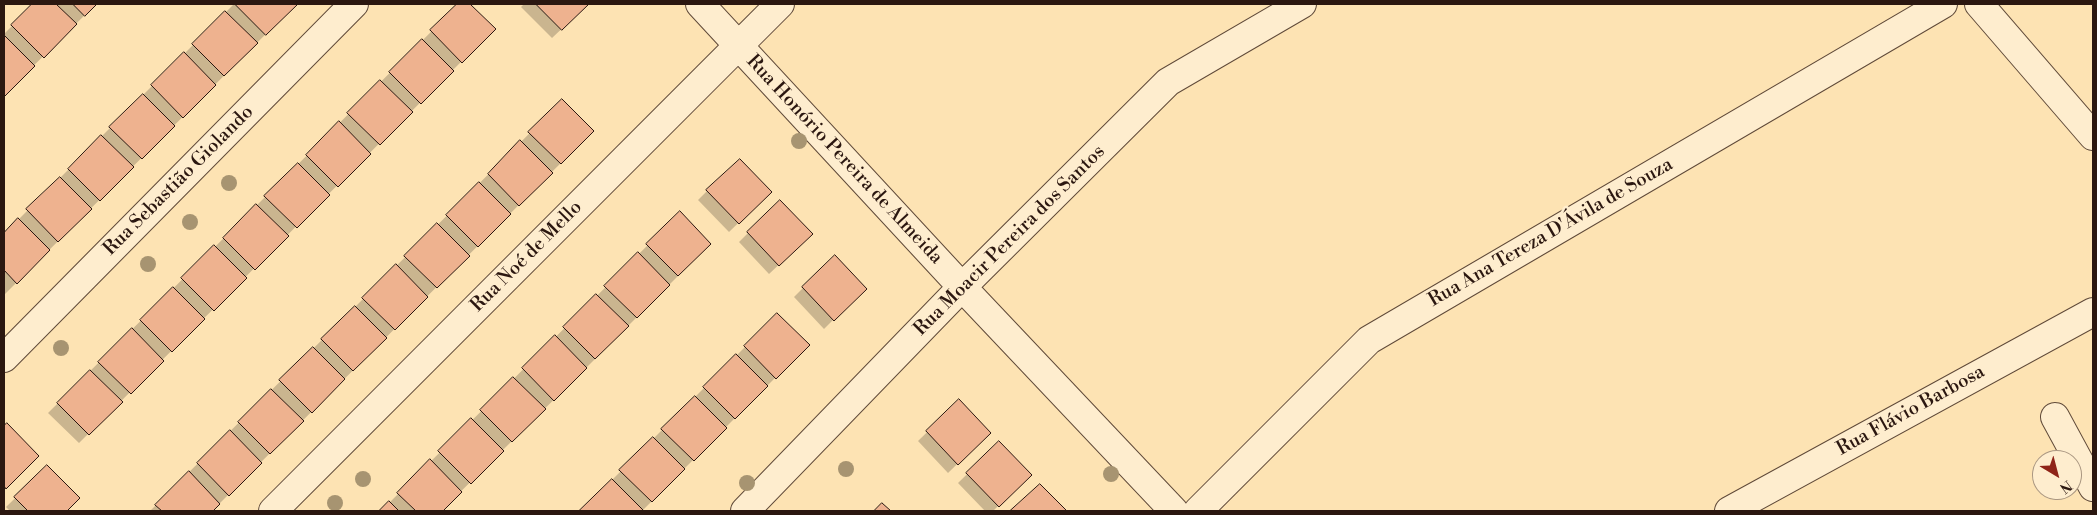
<!DOCTYPE html>
<meta charset="utf-8">
<style>
body{margin:0}
#map{position:relative;width:2097px;height:515px;overflow:hidden;background:#fde3b3;font-family:"Libre Bodoni",serif}
canvas{display:block}
.frame{position:absolute;inset:0;border:5px solid #2b1710;pointer-events:none}
.north{position:absolute;left:2032px;top:450px;width:50px;height:50px;box-sizing:border-box;background:#feedce;border:1px solid #aa9782;border-radius:50%;rotate:143deg;font-size:14px;font-weight:700;line-height:20px;text-align:center;color:#2b1710}
.north::after{content:'';display:block;margin:auto;width:18px;height:22px;background:#8f2418;clip-path:polygon(50% 0,100% 100%,50% 72%,0 100%)}
</style>
<div id="map">
<canvas width="2097" height="515"></canvas>
<div class="frame"></div>
<div class="north">N</div>
</div>
<script>
const ctx = document.querySelector('canvas').getContext('2d');
ctx.lineJoin = 'round';
function paint(path, color) { ctx.fillStyle = color; ctx.fill(path, 'evenodd'); }
function stroke(path, color, width, dash) { ctx.strokeStyle = color; ctx.lineWidth = width; ctx.lineCap = dash ? 'butt' : 'round'; ctx.setLineDash(dash || []); ctx.stroke(path); }
function label(font, color, halo, rows, align = 'center') {
  ctx.font = font + ' "Libre Bodoni",serif'; ctx.lineWidth = 5; ctx.setLineDash([]); ctx.textBaseline = 'middle'; ctx.strokeStyle = halo; ctx.fillStyle = color; for (const [text, x, y, turn = 0] of rows) {
    ctx.save(); ctx.translate(x, y); ctx.rotate((+turn || 0) * Math.PI / 180); ctx.textAlign = isNaN(turn) ? turn : align; if (halo) ctx.strokeText(text, 0, 0); ctx.fillText(text, 0, 0); ctx.restore();
  }
}
paint(new Path2D(`
 M 34,4 L 96,4 L 4,95 L 4,34 Z
 M 234,4 L 296,4 L 4,295 L 4,234 Z
 M 459,4 L 468,4 L 494,29 L 79,443 L 48,413 Z
 M 524,4 L 588,4 L 552,38 L 521,7 Z
 M 562,101 L 593,131 L 219,504 L 211,511 L 150,511 Z
 M 707,191 L 761,201 L 729,232 L 698,200 Z
 M 680,213 L 710,244 L 586,368 L 441,511 L 381,511 Z
 M 748,233 L 802,243 L 769,274 L 739,242 Z
 M 835,256 L 865,288 L 824,329 L 794,297 Z
 M 777,315 L 808,345 L 642,511 L 581,511 Z
 M 959,401 L 989,433 L 948,473 L 918,441 Z
 M 7,424 L 37,456 L 4,490 L 4,428 Z
 M 999,443 L 1030,475 L 993,511 L 985,511 L 958,483 Z
 M 47,467 L 78,498 L 65,511 L 10,511 L 6,507 Z
 M 1040,485 L 1065,511 L 1012,511 Z`), '#0003');
const building = new Path2D(`
 M 32,4 L 56,4 L 77,24 L 44,58 L 11,25 Z
 M 73,4 L 97,4 L 85,16 Z
 M 235,4 L 298,4 L 266,35 Z
 M 457,4 L 470,4 L 496,29 L 462,63 L 430,30 Z
 M 536,4 L 589,4 L 562,30 Z
 M 225,11 L 258,43 L 224,76 L 192,44 Z
 M 4,35 L 35,66 L 4,97 Z
 M 422,39 L 454,71 L 421,104 L 389,72 Z
 M 184,52 L 216,85 L 183,118 L 151,85 Z
 M 380,80 L 413,112 L 380,145 L 347,113 Z
 M 143,94 L 175,126 L 142,159 L 109,127 Z
 M 562,99 L 594,131 L 561,164 L 528,132 Z
 M 339,121 L 371,154 L 338,187 L 306,155 Z
 M 101,135 L 134,167 L 100,201 L 68,169 Z
 M 520,140 L 553,173 L 519,206 L 488,174 Z
 M 740,159 L 772,192 L 739,224 L 706,190 Z
 M 298,163 L 330,195 L 297,228 L 264,196 Z
 M 60,177 L 92,209 L 58,242 L 26,209 Z
 M 479,182 L 511,214 L 478,247 L 446,215 Z
 M 780,200 L 813,234 L 779,266 L 747,232 Z
 M 256,204 L 289,236 L 255,270 L 223,238 Z
 M 680,211 L 711,244 L 678,276 L 646,244 Z
 M 18,218 L 50,250 L 17,284 L 4,270 L 4,233 Z
 M 437,223 L 470,256 L 437,288 L 404,256 Z
 M 214,245 L 247,278 L 214,311 L 181,278 Z
 M 638,252 L 670,285 L 637,318 L 604,286 Z
 M 835,255 L 867,289 L 834,321 L 802,287 Z
 M 396,264 L 428,297 L 395,330 L 362,298 Z
 M 173,287 L 205,319 L 172,352 L 140,320 Z
 M 596,294 L 629,326 L 595,359 L 563,327 Z
 M 355,306 L 387,338 L 353,371 L 321,339 Z
 M 777,313 L 810,345 L 776,379 L 744,346 Z
 M 132,328 L 164,361 L 131,394 L 98,362 Z
 M 555,335 L 587,368 L 554,401 L 522,368 Z
 M 313,347 L 345,379 L 312,413 L 279,380 Z
 M 736,354 L 768,386 L 735,419 L 703,387 Z
 M 90,370 L 123,402 L 89,435 L 57,403 Z
 M 513,377 L 546,409 L 512,442 L 480,410 Z
 M 271,389 L 304,421 L 270,454 L 238,422 Z
 M 695,396 L 727,428 L 694,461 L 661,429 Z
 M 959,399 L 991,433 L 958,465 L 926,431 Z
 M 471,418 L 504,451 L 471,484 L 438,451 Z
 M 7,423 L 39,456 L 6,489 L 4,486 L 4,426 Z
 M 230,430 L 262,463 L 229,496 L 197,463 Z
 M 653,437 L 685,469 L 652,502 L 619,470 Z
 M 999,441 L 1032,475 L 999,507 L 966,473 Z
 M 430,459 L 462,492 L 443,511 L 416,511 L 397,493 Z
 M 47,465 L 80,498 L 67,511 L 28,511 L 14,497 Z
 M 189,471 L 220,504 L 213,511 L 162,511 L 155,505 Z
 M 612,479 L 644,511 L 579,511 Z
 M 1040,484 L 1067,511 L 1010,511 Z
 M 389,501 L 399,511 L 379,511 Z
 M 882,503 L 891,511 L 874,511 Z`);
paint(building, '#eeb28f');
stroke(building, '#2b1710', 1);
const street = new Path2D(`
 M 700,4 L 962,287 L 1174,511
 M 1979,4 L 2093,136
 M 4,358 L 354,4
 M 2055,417 L 2093,487
 M 273,511 L 780,4
 M 745,511 L 962,287 L 1168,82 L 1302,4
 M 1198,511 L 1369,340 L 1943,4
 M 1729,511 L 2093,312`);
stroke(street, '#604a39', 30);
stroke(street, '#feedce', 28);
ctx.fillStyle = '#a79471';
for (const [x, y] of [
 [799,141],
 [229,183],
 [190,222],
 [148,264],
 [61,348],
 [846,469],
 [1111,474],
 [363,479],
 [747,483],
 [335,503]
]) { ctx.beginPath(); ctx.arc(x, y, 8, 0, 2 * Math.PI); ctx.fill(); }
label('19px', '#2b1710', '#feedce', [
 ["Rua Honório Pereira de Almeida",844,160,47],
 ["Rua Sebastião Giolando",179,181,-45],
 ["Rua Ana Tereza D'Ávila de Souza",1551,233,-30],
 ["Rua Moacir Pereira dos Santos",1010,241,-45],
 ["Rua Noé de Mello",527,257,-45],
 ["Rua Flávio Barbosa",1911,411,-29]
]);
</script>
